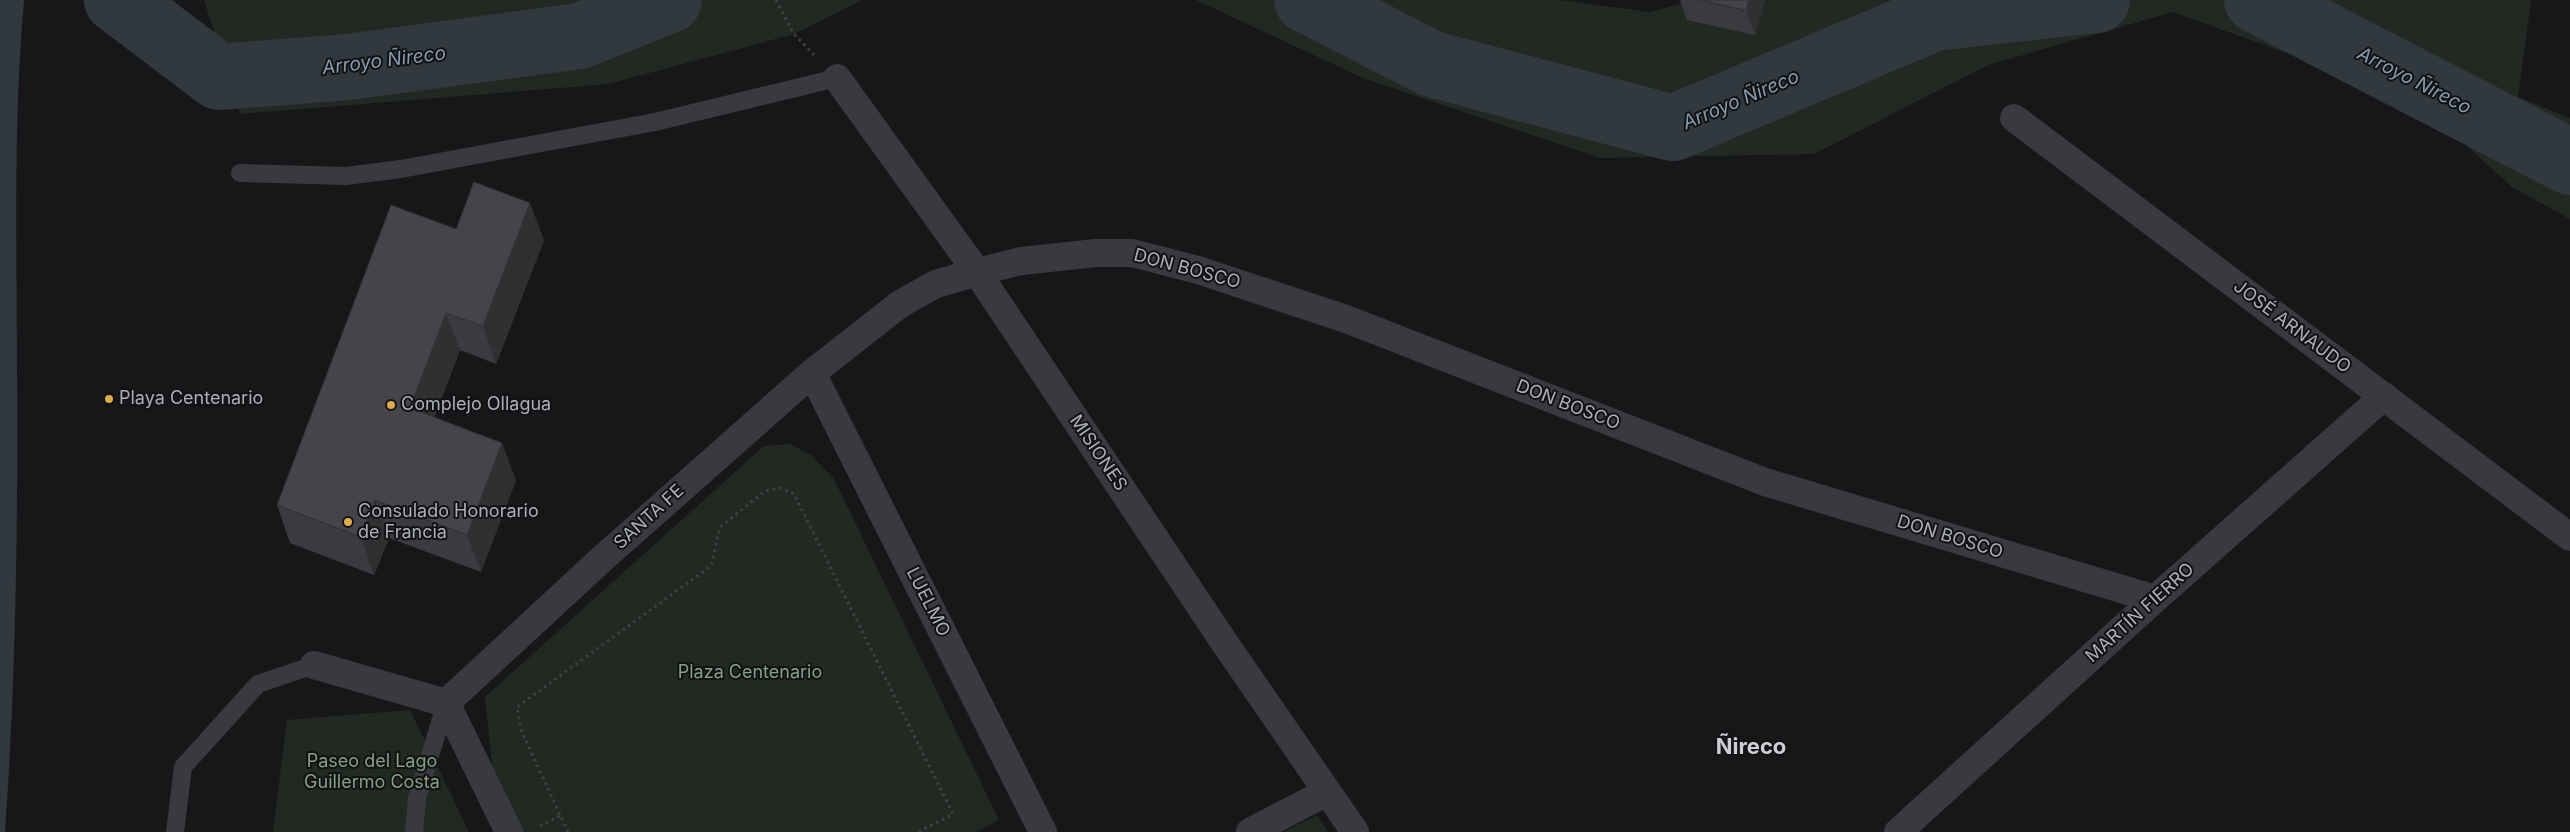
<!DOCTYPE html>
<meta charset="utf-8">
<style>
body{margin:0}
canvas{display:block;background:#171719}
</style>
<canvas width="2570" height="832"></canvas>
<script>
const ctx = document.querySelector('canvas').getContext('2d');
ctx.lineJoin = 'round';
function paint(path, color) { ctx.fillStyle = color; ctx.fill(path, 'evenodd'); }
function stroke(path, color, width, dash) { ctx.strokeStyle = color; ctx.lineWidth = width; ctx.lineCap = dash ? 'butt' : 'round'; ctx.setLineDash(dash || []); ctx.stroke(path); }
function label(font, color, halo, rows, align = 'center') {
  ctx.font = font + ' Inter,sans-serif'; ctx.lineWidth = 4; ctx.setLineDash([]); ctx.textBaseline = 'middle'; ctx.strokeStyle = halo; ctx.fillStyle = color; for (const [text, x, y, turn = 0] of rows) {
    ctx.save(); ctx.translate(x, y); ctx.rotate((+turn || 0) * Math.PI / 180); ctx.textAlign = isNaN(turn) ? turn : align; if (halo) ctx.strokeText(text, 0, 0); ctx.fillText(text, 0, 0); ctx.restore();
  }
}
paint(new Path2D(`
 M 204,0 L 862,0 L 794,34 L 608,84 L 240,114 Z
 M 1196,0 L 1559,0 L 1650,12 L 1695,0 L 2531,0 L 2518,97 L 2570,118 L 2570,219 L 2512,187 L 2432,114 L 2364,81 L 2173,12 L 1988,65 L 1814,154 L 1600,158 L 1363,78 Z
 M 790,444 L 811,455 L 834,479 L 999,820 L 976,832 L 522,832 L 494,783 L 485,697 L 764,446 Z
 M 410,710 L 469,832 L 273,832 L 287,720 Z
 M 1317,815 L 1328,832 L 1283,832 Z`), '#222923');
paint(new Path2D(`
 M 0,0 L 24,0 C 13,123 17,245 17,368 C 18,522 16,678 5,832 L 0,832 Z`), '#31383e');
stroke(new Path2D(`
 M 117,0 L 219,77 L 348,67 L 580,36 L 669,0
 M 1307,0 L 1432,64 L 1673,128 L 1934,18 L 2097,0
 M 2257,0 L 2570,162`), '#31383e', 66);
stroke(new Path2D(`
 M 776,0 L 794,34 L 814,55
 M 540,826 L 560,816
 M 568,832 L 521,730 L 517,707 L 711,566 L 720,527 L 765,491 L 780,488 L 794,494 L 953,814 L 918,832`), '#3f4145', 3, [2.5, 4]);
stroke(new Path2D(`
 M 240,173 L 346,176 L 401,169 L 655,122 L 837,78
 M 175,832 L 183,767 L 258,684 L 314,665
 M 414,832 L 417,798 L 446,703`), '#393a3e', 18);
stroke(new Path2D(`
 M 837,78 L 977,272 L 1224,642 L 1355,832
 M 2014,118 L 2570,537
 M 812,373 L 1043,832
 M 314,665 L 446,703
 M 446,703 L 603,558 L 812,373 L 900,304 L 936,284 L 977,272 L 1021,261 L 1096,253 L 1132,253 L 1198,270 L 1346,319 L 1765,482 L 2155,599
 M 446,703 L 509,832
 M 1250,832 L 1327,792
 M 1898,832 L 2155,599 L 2384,396`), '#393a3e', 28);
paint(new Path2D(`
 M 1680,0 L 1765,0 L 1755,35 L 1687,20 Z
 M 456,229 L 544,240 L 496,364 L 460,350 L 434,417 L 516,480 L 481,572 L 389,538 L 374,575 L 290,543 L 277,505 Z`), '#3b3b3f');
paint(new Path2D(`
 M 1749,0 L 1765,0 L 1755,35 L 1746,10 Z
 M 530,203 L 544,240 L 496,364 L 483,326 Z
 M 446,313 L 460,350 L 424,445 L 410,408 Z
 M 502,443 L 516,480 L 481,572 L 467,535 Z
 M 375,500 L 389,538 L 374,575 L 361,537 Z`), '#303033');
const building = new Path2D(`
 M 1700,0 L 1749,0 L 1746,10 Z
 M 474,182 L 530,203 L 483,326 L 446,313 L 410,408 L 502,443 L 467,535 L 375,500 L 361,537 L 277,505 L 391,205 L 456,229 Z`);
paint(building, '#454549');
stroke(building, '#303033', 1);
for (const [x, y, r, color] of [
 [109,399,5,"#deac4a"],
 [391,405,5,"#deac4a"],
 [348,522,5,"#deac4a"]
]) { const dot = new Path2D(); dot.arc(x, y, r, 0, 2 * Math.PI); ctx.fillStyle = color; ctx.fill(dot); stroke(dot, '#121214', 2); }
label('18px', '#abafb7', '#121214', [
 ["DON BOSCO",1187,269,15],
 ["JOSÉ ARNAUDO",2292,327,37],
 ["DON BOSCO",1568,405,21],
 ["MISIONES",1098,453,56],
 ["SANTA FE",649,517,-42],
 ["DON BOSCO",1950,537,17],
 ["LUELMO",928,602,63],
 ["MARTÍN FIERRO",2140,613,-42]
]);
label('18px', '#abafb7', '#121214', [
 ["Playa Centenario",119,399],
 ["Complejo Ollagua",401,405],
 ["Consulado Honorario",358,512],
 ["de Francia",358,533]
], 'left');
label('18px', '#84a086', '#121214', [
 ["Plaza Centenario",750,673],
 ["Paseo del Lago",372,762],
 ["Guillermo Costa",372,783]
]);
label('italic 19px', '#869caf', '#121214', [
 ["Arroyo Ñireco",384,61,-7],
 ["Arroyo Ñireco",2414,81,27],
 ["Arroyo Ñireco",1741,100,-23]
]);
label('bold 22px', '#ccced4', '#121214', [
 ["Ñireco",1751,747]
]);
</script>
